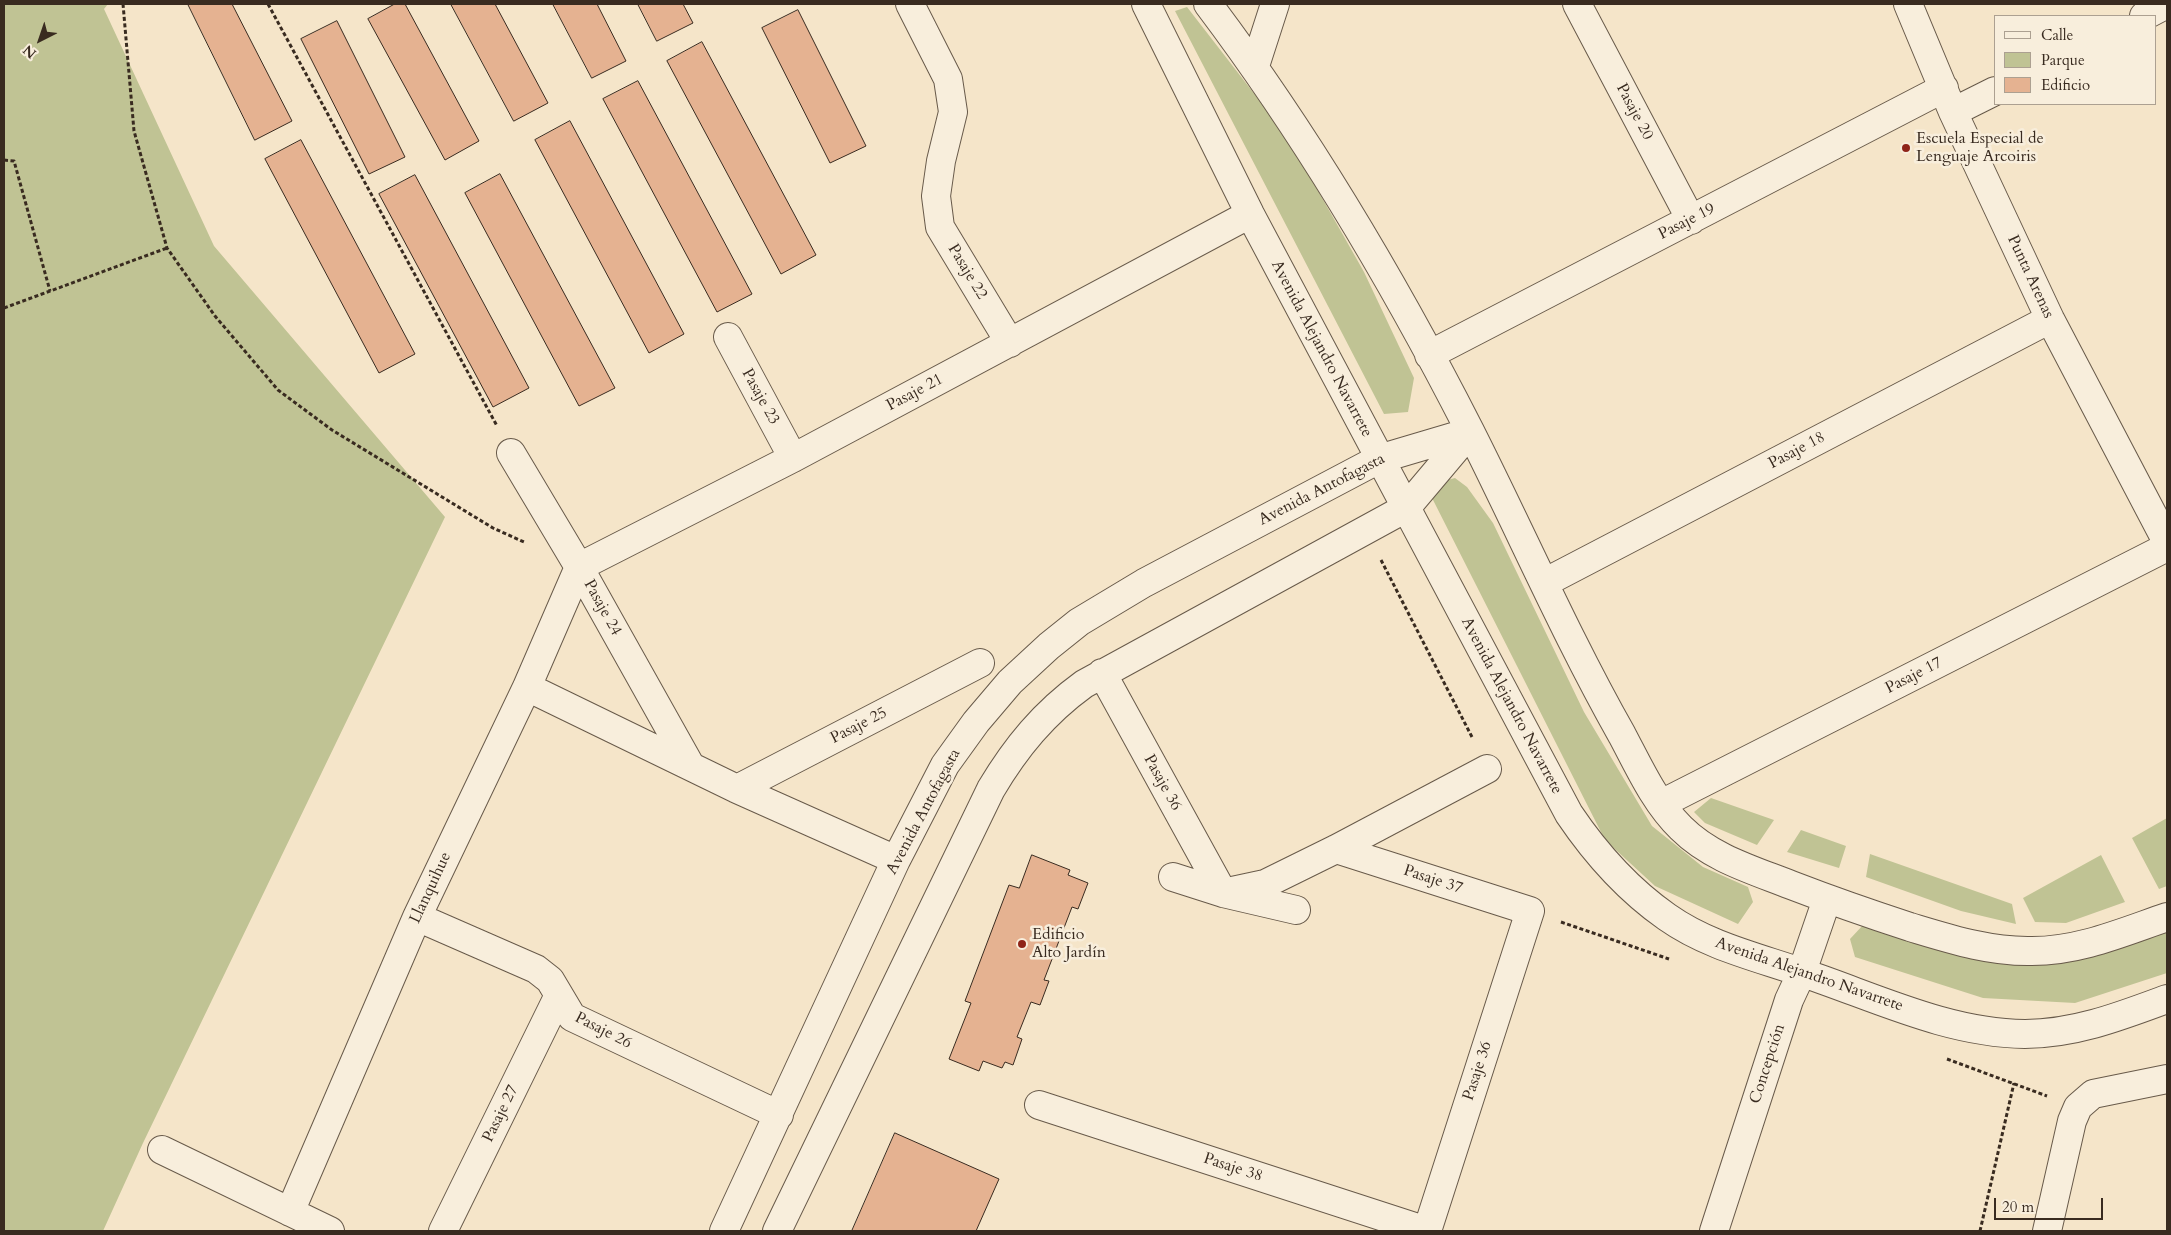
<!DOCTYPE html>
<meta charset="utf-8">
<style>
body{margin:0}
#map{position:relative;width:2171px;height:1235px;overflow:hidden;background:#f5e5c9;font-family:Cardo,serif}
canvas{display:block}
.frame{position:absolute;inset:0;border:5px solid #392b20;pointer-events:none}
.legend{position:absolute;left:1994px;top:15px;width:162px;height:90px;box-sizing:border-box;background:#f8eedc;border:1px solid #aca091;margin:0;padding:6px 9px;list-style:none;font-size:15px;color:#392b20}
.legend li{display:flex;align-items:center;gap:10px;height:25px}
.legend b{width:25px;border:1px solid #aca091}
.north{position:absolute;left:15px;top:15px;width:50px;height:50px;-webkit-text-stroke:4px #f8eedc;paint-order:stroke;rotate:221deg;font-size:14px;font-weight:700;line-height:20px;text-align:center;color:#392b20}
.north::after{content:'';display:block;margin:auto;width:18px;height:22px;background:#392b20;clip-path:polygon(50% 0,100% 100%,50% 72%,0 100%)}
.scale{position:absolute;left:1994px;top:1198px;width:109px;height:22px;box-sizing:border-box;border:2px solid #392b20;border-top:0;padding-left:6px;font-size:15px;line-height:18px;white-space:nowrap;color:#392b20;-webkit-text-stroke:4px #f8eedc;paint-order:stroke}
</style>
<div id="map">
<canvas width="2171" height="1235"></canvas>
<div class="frame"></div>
<ul class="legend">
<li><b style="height:6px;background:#f8eedc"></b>Calle</li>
<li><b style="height:14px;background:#c0c394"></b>Parque</li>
<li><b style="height:14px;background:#e5b291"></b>Edificio</li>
</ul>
<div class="north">N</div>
<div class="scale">20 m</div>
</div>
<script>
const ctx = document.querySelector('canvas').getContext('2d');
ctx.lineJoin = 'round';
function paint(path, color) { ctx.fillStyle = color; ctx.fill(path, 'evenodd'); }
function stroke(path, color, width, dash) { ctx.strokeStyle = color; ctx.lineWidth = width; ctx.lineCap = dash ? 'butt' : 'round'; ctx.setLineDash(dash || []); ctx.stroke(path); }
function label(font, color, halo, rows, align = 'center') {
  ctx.font = font + ' Cardo,serif'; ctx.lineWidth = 5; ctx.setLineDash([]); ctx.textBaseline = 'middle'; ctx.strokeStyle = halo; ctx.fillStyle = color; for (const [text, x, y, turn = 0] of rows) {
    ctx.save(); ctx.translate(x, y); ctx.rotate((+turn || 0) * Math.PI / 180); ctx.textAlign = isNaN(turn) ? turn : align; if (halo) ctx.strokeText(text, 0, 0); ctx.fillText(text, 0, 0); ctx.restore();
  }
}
paint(new Path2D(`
 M 4,4 L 108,4 L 104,9 L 214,246 L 445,517 L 143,1143 L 103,1231 L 4,1231 Z
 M 1187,7 L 1287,136 L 1364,272 L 1414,378 L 1408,412 L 1384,414 L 1175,11 Z
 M 1455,478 L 1467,487 L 1493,523 L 1584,712 L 1652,826 L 1703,867 L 1748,887 L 1753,902 L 1738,924 L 1655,886 L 1605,840 L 1429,492 L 1439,482 Z
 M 1711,798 L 1774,820 L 1757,845 L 1705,823 L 1694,812 Z
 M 2167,818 L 2167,886 L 2159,889 L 2132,838 Z
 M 1801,830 L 1846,846 L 1839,868 L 1787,852 Z
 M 1870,854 L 2012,904 L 2016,924 L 1961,911 L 1866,877 Z
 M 2101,855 L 2125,902 L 2066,923 L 2035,922 L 2023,898 Z
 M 1864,924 L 1962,956 L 2032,966 L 2108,950 L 2167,929 L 2167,973 L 2075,1003 L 1983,998 L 1855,957 L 1850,939 Z`), '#c0c394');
const building = new Path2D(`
 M 188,4 L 232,4 L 292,121 L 255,140 Z
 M 395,4 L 405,4 L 479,141 L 445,160 L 368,19 Z
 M 451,4 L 495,4 L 548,103 L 514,121 Z
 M 553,4 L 597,4 L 626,61 L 592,78 Z
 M 638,4 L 683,4 L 693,23 L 657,41 Z
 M 798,10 L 866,146 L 830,163 L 762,28 Z
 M 337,21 L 405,157 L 369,174 L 301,39 Z
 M 702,42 L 816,255 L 781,274 L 667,61 Z
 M 638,81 L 752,294 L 717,312 L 603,99 Z
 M 570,121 L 684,334 L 649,353 L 535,140 Z
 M 301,140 L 415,354 L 379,373 L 265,159 Z
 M 500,174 L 615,388 L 579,406 L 465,193 Z
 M 415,175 L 529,388 L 493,407 L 379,194 Z
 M 1032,855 L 1070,870 L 1068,875 L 1088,883 L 1078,909 L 1072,907 L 1044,980 L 1049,981 L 1040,1005 L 1031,1002 L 1017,1037 L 1022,1039 L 1013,1065 L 1005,1062 L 1002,1068 L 983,1061 L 979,1071 L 949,1059 L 971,1003 L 965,1001 L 1009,885 L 1019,888 Z
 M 895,1133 L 999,1179 L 976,1231 L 852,1231 Z`);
paint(building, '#e5b291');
stroke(building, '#392b20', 1);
const minor = new Path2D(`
 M 910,4 L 948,79 L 953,112 L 941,161 L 936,196 L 940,227 L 1010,343
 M 1146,4 L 1250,214 L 1569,814 C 1596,854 1627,889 1667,917 C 1708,946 1757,957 1803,973 C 1875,997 1947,1033 2025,1034 C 2075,1034 2121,1016 2167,999
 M 1208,4 C 1309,138 1394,282 1470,431 C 1521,532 1566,636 1622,735 C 1639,767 1655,803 1681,828 C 1711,858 1753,870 1791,885 C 1830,900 1870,914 1910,927 C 1950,939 1990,952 2032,951 C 2080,951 2123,932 2167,917
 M 1577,4 L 1691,220
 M 1908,4 L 1953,112 L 2050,319 L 2167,542
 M 2144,16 L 2167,4
 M 1255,66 L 1275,4
 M 1953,112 L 1995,91
 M 728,337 L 793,458
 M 1429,355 L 1944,88
 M 511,453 L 579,567 L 690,765
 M 579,567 L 793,458 L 1250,214
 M 1544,583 L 2050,319
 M 1102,673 L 1223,893 L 1265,884 L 1336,849 L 1487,769
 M 527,687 L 737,789 L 896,860
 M 737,789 L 980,663
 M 1661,804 L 2167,547
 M 1173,877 L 1223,893 L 1296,910
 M 417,917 L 536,969 L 550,980 L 572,1017 L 779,1115
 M 1039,1105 L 1427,1231 L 1530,911 L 1336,849
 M 162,1150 L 330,1231
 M 290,1212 L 417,917 L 527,687 L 579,567
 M 443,1231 L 558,997
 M 724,1231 L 896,860 L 945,765 L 976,722 L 1010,682 L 1049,646 L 1079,622 L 1144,583 L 1379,459 L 1470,432
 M 777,1231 L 991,789 C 1016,747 1044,713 1084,684 L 1406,508 L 1470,432
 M 1714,1231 L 1789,1000 L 1802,972 L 1827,899
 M 2047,1231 L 2072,1121 L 2078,1107 L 2093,1094 L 2167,1079`);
stroke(minor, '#685a4a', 30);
stroke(new Path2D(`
 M 123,4 L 134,131 L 167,248 L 215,316 L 278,390 L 332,430 L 493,528 L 524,542
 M 268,4 L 497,426
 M 4,160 L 14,161 L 50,291
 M 4,308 L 167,248
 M 1381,560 L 1473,739
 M 1561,922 L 1669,959
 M 1947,1059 L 2047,1096
 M 1980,1231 L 2014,1083`), '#392b20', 3, [4, 2.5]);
stroke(minor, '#f8eedc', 28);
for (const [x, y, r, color] of [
 [1906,148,5,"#8f2418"],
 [1022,944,5,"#8f2418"]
]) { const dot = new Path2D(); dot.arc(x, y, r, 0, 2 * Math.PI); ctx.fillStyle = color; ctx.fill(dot); stroke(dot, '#f8eedc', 2); }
label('16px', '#392b20', '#f8eedc', [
 ["Pasaje 20",1634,112,62],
 ["Pasaje 19",1687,222,-27],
 ["Pasaje 22",967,272,59],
 ["Punta Arenas",2030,277,65],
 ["Avenida Alejandro Navarrete",1321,349,62],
 ["Pasaje 21",915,393,-28],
 ["Pasaje 23",760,397,61],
 ["Pasaje 18",1797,451,-28],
 ["Avenida Antofagasta",1322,490,-27],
 ["Pasaje 24",602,608,61],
 ["Pasaje 17",1914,676,-27],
 ["Avenida Alejandro Navarrete",1511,706,62],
 ["Pasaje 25",859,726,-27],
 ["Pasaje 36",1162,783,61],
 ["Avenida Antofagasta",924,812,-62],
 ["Pasaje 37",1433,880,18],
 ["Llanquihue",431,888,-65],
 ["Avenida Alejandro Navarrete",1809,975,19],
 ["Pasaje 26",603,1031,27],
 ["Concepción",1768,1064,-72],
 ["Pasaje 36",1478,1071,-72],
 ["Pasaje 27",501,1114,-64],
 ["Pasaje 38",1233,1168,18]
]);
label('16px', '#392b20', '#f8eedc', [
 ["Escuela Especial de",1916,139],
 ["Lenguaje Arcoiris",1916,157],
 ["Edificio",1032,935],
 ["Alto Jardín",1032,953]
], 'left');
</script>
